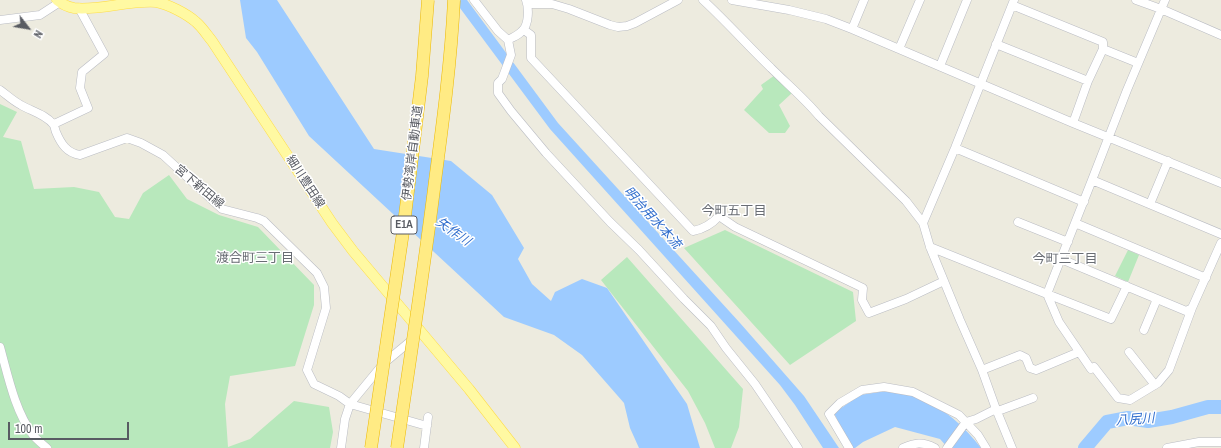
<!DOCTYPE html>
<meta charset="utf-8">
<style>
body{margin:0}
#map{position:relative;width:1221px;height:448px;overflow:hidden;background:#edebdf;font-family:"Archivo Narrow",sans-serif}
canvas{display:block}
.north{position:absolute;left:8px;top:8px;width:40px;height:40px;-webkit-text-stroke:3px #fff;paint-order:stroke;rotate:121deg;font-size:11px;font-weight:700;line-height:16px;text-align:center;color:#585b62}
.north::after{content:'';display:block;margin:auto;width:14px;height:18px;background:#585b62;clip-path:polygon(50% 0,100% 100%,50% 72%,0 100%)}
.scale{position:absolute;left:8px;top:422px;width:121px;height:18px;box-sizing:border-box;border:2px solid #585b62;border-top:0;padding-left:5px;font-size:12px;line-height:14px;white-space:nowrap;color:#585b62;-webkit-text-stroke:3px #fff;paint-order:stroke}
</style>
<div id="map">
<canvas width="1221" height="448"></canvas>
<div class="north">N</div>
<div class="scale">100 m</div>
</div>
<script>
const ctx = document.querySelector('canvas').getContext('2d');
ctx.lineJoin = 'round';
function paint(path, color) { ctx.fillStyle = color; ctx.fill(path, 'evenodd'); }
function stroke(path, color, width, dash) { ctx.strokeStyle = color; ctx.lineWidth = width; ctx.lineCap = dash ? 'butt' : 'round'; ctx.setLineDash(dash || []); ctx.stroke(path); }
function label(font, color, halo, rows, align = 'center') {
  ctx.font = font + ' "Archivo Narrow","Noto Sans JP",sans-serif'; ctx.lineWidth = 3; ctx.setLineDash([]); ctx.textBaseline = 'middle'; ctx.strokeStyle = halo; ctx.fillStyle = color; for (const [text, x, y, turn = 0] of rows) {
    ctx.save(); ctx.translate(x, y); ctx.rotate((+turn || 0) * Math.PI / 180); ctx.textAlign = isNaN(turn) ? turn : align; if (halo) ctx.strokeText(text, 0, 0); ctx.fillText(text, 0, 0); ctx.restore();
  }
}
paint(new Path2D(`
 M 775,75 L 792,93 L 779,105 L 790,126 L 785,133 L 769,133 L 744,110 L 763,89 L 761,85 Z
 M 0,104 L 17,112 L 3,137 L 21,141 L 34,189 L 74,187 L 99,192 L 115,217 L 129,219 L 143,193 L 169,175 L 187,199 L 219,215 L 258,227 L 314,285 L 314,305 L 295,366 L 230,376 L 225,404 L 228,447 L 250,439 L 294,401 L 329,407 L 333,432 L 330,448 L 0,448 Z
 M 725,230 L 853,292 L 856,321 L 790,365 L 684,248 Z
 M 1128,250 L 1139,255 L 1128,282 L 1115,276 Z
 M 627,257 L 743,389 L 739,427 L 731,448 L 715,448 L 705,423 L 688,391 L 601,280 Z`), '#b8e8bc');
paint(new Path2D(`
 M 240,0 L 277,0 L 374,149 L 451,161 L 492,195 L 524,248 L 518,259 L 532,284 L 551,301 L 555,292 L 582,279 L 607,288 L 687,404 L 700,448 L 639,448 L 630,428 L 624,403 L 582,355 L 554,335 L 504,317 L 309,136 L 257,52 L 246,38 Z
 M 454,0 L 467,0 L 558,123 L 740,323 L 804,396 L 839,448 L 823,448 L 795,405 L 780,385 L 550,129 Z
 M 886,391 C 895,393 911,393 919,397 C 944,408 965,427 981,448 L 948,448 L 940,439 L 895,427 L 863,442 L 855,448 L 853,448 L 841,428 L 834,413 L 860,395 Z`), '#9dcbff');
stroke(new Path2D(`
 M 1085,448 L 1107,422 L 1128,418 L 1148,421 L 1172,417 L 1208,407 L 1221,407`), '#9dcbff', 14);
const minor = new Path2D(`
 M 474,0 L 498,31 L 508,40
 M 526,0 C 529,8 529,25 522,31 C 519,35 513,37 508,40 L 511,55 L 502,79 L 498,83 L 498,93 L 511,111 L 546,153 L 610,222 L 639,250 L 684,299 L 711,326 L 726,348 L 755,384 L 774,412 L 798,448
 M 703,0 C 727,22 748,46 771,68 C 787,84 805,99 819,116 L 906,201 L 923,223 L 930,247 L 960,320 L 982,370 L 996,409 L 1012,448
 M 732,0 L 789,10 L 826,19 L 852,29 L 1073,123 L 1221,183
 M 1136,0 L 1161,9 L 1221,35
 M 528,4 L 552,4 L 569,9 L 610,25 L 618,27 L 627,26 L 635,23 L 678,0
 M 1012,5 L 1103,42 L 1103,49 L 1088,81 L 1073,123
 M 0,20 L 40,15 L 60,2
 M 852,29 L 864,0
 M 524,30 L 531,35 L 531,58 L 693,231 C 703,229 712,224 719,216 L 735,227 L 863,288 L 862,300 L 869,313 L 906,299 L 944,281
 M 996,44 L 1088,81
 M 899,49 L 920,0
 M 1103,49 L 1138,63
 M 940,66 L 967,0
 M 0,90 C 7,95 13,101 21,105 C 31,111 45,114 53,124 C 55,126 55,130 56,132 C 61,144 67,153 80,155 L 127,138 L 141,143 L 163,155 L 222,209 L 257,218 L 264,221 L 269,226 L 317,273 L 324,287 L 326,308 L 307,370 L 314,384 L 339,396 L 350,404 L 427,426
 M 54,124 L 88,108 L 80,88 L 82,72 L 104,54 L 79,8
 M 955,148 L 1015,173 L 1084,202
 M 1092,180 L 1221,234
 M 1150,204 L 1168,161
 M 1018,222 L 1068,242
 M 923,223 L 955,148 L 1014,0
 M 1075,223 L 1206,278
 M 930,247 L 1047,294 L 1092,180 L 1127,90 L 1165,0
 M 1061,259 L 1186,311 L 1192,308 L 1221,243
 M 1047,294 L 1059,322 L 1091,369 L 1094,367 L 1118,398 L 1130,400 L 1158,383 L 1169,370 L 1192,308
 M 1047,294 L 1111,319 L 1127,286
 M 1144,330 L 1157,299
 M 0,347 C 8,376 15,411 33,435 C 37,440 42,444 47,448
 M 1129,352 L 1155,385
 M 982,370 L 1020,355 L 1026,358 L 1030,368 L 1036,370 L 1079,352
 M 998,411 L 1033,398
 M 341,448 L 345,419 L 350,404 L 383,364 L 413,339
 M 424,448 L 428,417
 M 849,448 L 829,414 L 840,403 L 862,390 L 884,387 L 913,392 L 959,415 L 978,435 L 986,448
 M 903,448 C 915,443 922,441 935,448
 M 947,448 L 966,422 L 976,419 L 996,409
 M 1167,448 L 1199,442 L 1221,442`);
const major = new Path2D(`
 M 57,0 C 62,4 68,7 74,8 C 100,11 129,0 156,2 C 168,4 187,14 196,22 C 202,27 207,35 212,41 L 332,223 L 353,251 L 469,389 L 515,448`);
stroke(minor, '#babcc3', 9);
stroke(major, '#ffdd46', 11);
stroke(minor, '#fff', 8);
stroke(major, '#fff9a2', 10);
const highwayBridge = new Path2D(`
 M 371,448 L 403,232 L 422,76 L 428,0
 M 397,448 C 410,359 424,270 435,181 C 443,121 451,61 454,0`);
stroke(highwayBridge, '#ecb800', 13, []);
stroke(highwayBridge, '#ffeb84', 12);
for (const [x, y, w] of [
 [404,225,26]
]) { const box = new Path2D(); box.roundRect(x - w / 2, y - 9, w, 18, 3); ctx.fillStyle = '#fff'; ctx.fill(box); stroke(box, '#585b62', 1); }
label('bold 11px', '#585b62', null, [
 ["E1A",404,225]
]);
label('12px', '#585b62', '#fff', [
 ["伊勢湾岸自動車道",413,153,-83],
 ["細川豊田線",305,182,57],
 ["宮下新田線",199,187,40]
]);
label('13px', '#696d74', '#fff', [
 ["今町五丁目",734,212],
 ["渡合町三丁目",255,259],
 ["今町三丁目",1065,260]
]);
label('italic 13px', '#3470ce', '#fff', [
 ["明治用水本流",652,218,48],
 ["矢作川",453,232,35],
 ["八尻川",1135,420,-4]
]);
</script>
